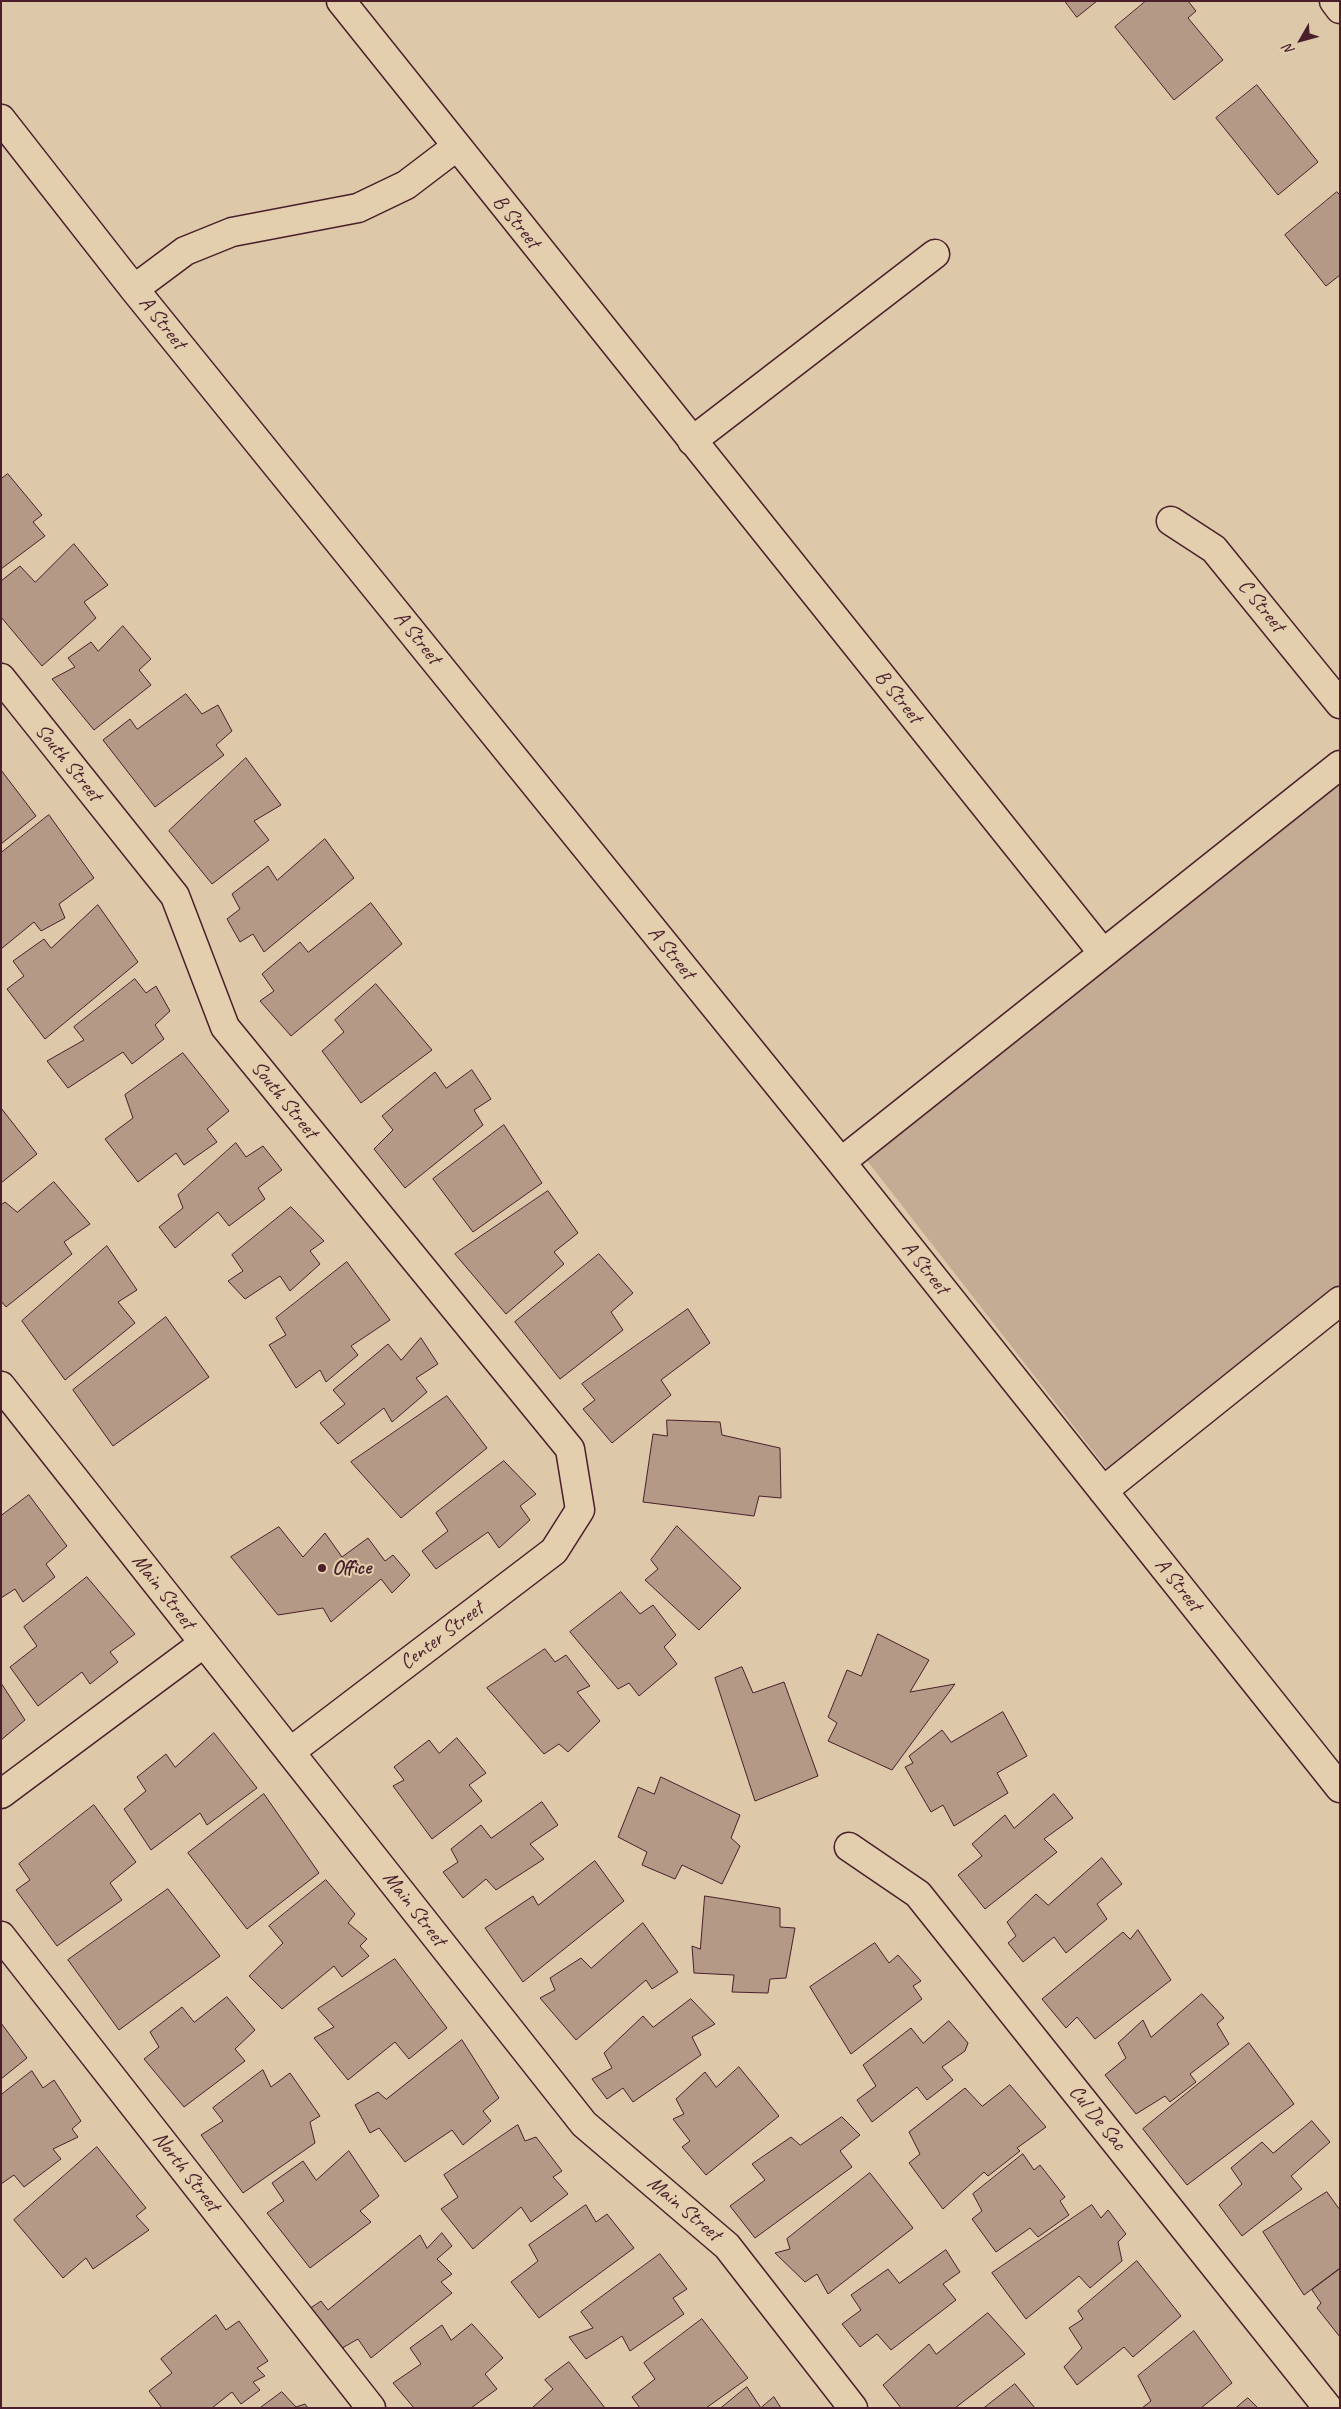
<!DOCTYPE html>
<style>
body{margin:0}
#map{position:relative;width:1341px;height:2409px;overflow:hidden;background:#ddc8a9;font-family:Caveat,sans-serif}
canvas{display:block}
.frame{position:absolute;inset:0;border:2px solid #4a1f2b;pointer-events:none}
.north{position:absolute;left:1276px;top:15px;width:50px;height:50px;-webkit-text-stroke:4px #e3cfae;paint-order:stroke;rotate:232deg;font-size:14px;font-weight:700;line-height:20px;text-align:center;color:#4a1f2b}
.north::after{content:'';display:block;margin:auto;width:18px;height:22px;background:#4a1f2b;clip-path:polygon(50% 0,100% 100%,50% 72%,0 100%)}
</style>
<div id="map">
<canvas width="1341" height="2409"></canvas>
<div class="frame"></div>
<div class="north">N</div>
</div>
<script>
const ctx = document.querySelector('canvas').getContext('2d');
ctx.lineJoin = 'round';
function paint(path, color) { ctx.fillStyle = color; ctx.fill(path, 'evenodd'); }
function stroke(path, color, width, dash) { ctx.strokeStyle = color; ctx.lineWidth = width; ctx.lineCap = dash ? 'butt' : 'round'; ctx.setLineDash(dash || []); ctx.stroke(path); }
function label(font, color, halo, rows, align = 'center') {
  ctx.font = font + ' Caveat,sans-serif'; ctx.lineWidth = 4; ctx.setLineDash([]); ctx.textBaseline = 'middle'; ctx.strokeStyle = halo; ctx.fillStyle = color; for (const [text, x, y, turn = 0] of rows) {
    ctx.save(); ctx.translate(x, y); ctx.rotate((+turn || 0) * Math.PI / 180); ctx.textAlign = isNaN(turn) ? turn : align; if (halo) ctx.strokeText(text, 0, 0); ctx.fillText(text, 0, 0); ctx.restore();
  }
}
paint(new Path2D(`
 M 1340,782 L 1340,1290 L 1110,1473 L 865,1158 Z`), '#c4ac94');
const building = new Path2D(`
 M 1065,1 L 1097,1 L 1077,17 Z
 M 1146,1 L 1188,1 L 1196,11 L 1188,18 L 1223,60 L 1174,100 L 1115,27 Z
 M 1257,85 L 1318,162 L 1278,195 L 1216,118 Z
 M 1337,192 L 1340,195 L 1340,275 L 1326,286 L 1285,235 Z
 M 8,474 L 42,515 L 33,522 L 45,536 L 1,569 L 1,479 Z
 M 74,544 L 108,585 L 84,602 L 96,618 L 42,666 L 1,617 L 1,581 L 20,566 L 35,582 Z
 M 123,626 L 151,659 L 139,670 L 151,685 L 94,730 L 52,679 L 75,667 L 68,658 L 91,642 L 98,651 Z
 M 186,694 L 202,714 L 218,705 L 232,731 L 216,745 L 224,755 L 155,807 L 103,740 L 130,719 L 137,729 Z
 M 246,758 L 281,805 L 254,821 L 269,840 L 212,884 L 169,831 Z
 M 1,770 L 36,816 L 1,844 Z
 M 49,815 L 94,878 L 59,904 L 65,918 L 41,931 L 34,922 L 1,949 L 1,853 Z
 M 325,839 L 354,878 L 264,952 L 253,934 L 240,942 L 227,919 L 240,909 L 232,894 L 268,866 L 277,880 Z
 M 371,903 L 402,944 L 291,1036 L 260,1001 L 274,991 L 262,974 L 300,942 L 308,952 Z
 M 98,905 L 138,962 L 45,1039 L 7,989 L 24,976 L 13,961 L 44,939 L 51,948 Z
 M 135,979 L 146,993 L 156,986 L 170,1011 L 155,1025 L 164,1039 L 132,1064 L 123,1052 L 68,1088 L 47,1061 L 84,1040 L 74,1027 Z
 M 376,984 L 432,1050 L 361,1103 L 322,1051 L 344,1032 L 335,1020 Z
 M 183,1053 L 229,1111 L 207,1129 L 217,1142 L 184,1165 L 176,1153 L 138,1182 L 105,1139 L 133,1118 L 125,1095 Z
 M 472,1070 L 491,1099 L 474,1110 L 483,1125 L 405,1188 L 374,1149 L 393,1130 L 382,1116 L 435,1072 L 446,1088 Z
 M 1,1108 L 37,1154 L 1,1183 Z
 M 504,1125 L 542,1183 L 473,1232 L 433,1179 Z
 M 236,1143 L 246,1157 L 263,1146 L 282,1170 L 258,1188 L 265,1199 L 229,1226 L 218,1212 L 175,1248 L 159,1227 L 183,1208 L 178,1195 Z
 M 54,1182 L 90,1224 L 64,1242 L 72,1254 L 6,1307 L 1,1301 L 1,1205 L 5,1202 L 17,1212 Z
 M 548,1191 L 578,1233 L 554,1252 L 564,1264 L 506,1314 L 455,1254 Z
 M 291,1207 L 324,1241 L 310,1251 L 320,1264 L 290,1291 L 280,1276 L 245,1299 L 228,1281 L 243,1271 L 232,1255 Z
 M 107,1246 L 137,1290 L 118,1302 L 135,1323 L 65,1380 L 22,1321 Z
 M 599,1254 L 633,1293 L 611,1312 L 623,1330 L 560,1379 L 515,1322 Z
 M 347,1262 L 390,1320 L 351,1346 L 358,1355 L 326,1382 L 320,1370 L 296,1388 L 269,1345 L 286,1335 L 276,1318 Z
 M 688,1309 L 710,1343 L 661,1380 L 671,1395 L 612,1443 L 583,1409 L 595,1400 L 582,1384 Z
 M 166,1317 L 209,1377 L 113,1446 L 73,1390 Z
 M 421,1338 L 438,1364 L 416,1378 L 427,1392 L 392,1422 L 384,1408 L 338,1444 L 320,1423 L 345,1404 L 333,1390 L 388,1344 L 401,1360 Z
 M 447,1396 L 487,1448 L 401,1518 L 351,1462 Z
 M 667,1420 L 720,1422 L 722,1435 L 780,1448 L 781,1498 L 759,1496 L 754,1516 L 643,1502 L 653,1434 L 667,1436 Z
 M 504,1461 L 536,1494 L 520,1506 L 530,1520 L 499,1548 L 488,1532 L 436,1569 L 422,1551 L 448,1531 L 436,1513 Z
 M 29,1495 L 67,1546 L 46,1564 L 55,1577 L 23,1602 L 15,1589 L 1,1598 L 1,1516 Z
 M 677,1526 L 741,1588 L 699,1630 L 645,1580 L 658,1569 L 651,1560 Z
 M 279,1527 L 303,1557 L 325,1533 L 342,1557 L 368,1538 L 385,1561 L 393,1555 L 410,1575 L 392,1593 L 381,1579 L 331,1622 L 323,1608 L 278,1615 L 231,1557 Z
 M 87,1577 L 135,1634 L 110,1652 L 118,1662 L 90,1684 L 82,1672 L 38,1706 L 10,1667 L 37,1646 L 24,1627 Z
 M 621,1592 L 640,1614 L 653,1605 L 676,1635 L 664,1647 L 677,1664 L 639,1696 L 629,1683 L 618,1689 L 570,1632 Z
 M 878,1634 L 929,1660 L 910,1692 L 955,1684 L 892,1770 L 828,1741 L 837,1723 L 828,1717 L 847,1670 L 861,1676 Z
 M 545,1649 L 555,1662 L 566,1655 L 590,1686 L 577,1692 L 600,1721 L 568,1752 L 559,1744 L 544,1754 L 487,1688 Z
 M 742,1667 L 753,1693 L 784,1682 L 818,1776 L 755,1801 L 715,1678 Z
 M 1,1683 L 25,1720 L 1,1740 Z
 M 1003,1712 L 1027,1756 L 997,1773 L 1008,1793 L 954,1826 L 943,1805 L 931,1812 L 905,1767 L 913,1763 L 909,1756 L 942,1730 L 951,1742 Z
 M 214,1733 L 257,1788 L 207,1825 L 200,1813 L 151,1850 L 124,1809 L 146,1791 L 137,1777 L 166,1754 L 175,1767 Z
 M 457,1738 L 486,1773 L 469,1785 L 482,1801 L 432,1839 L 393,1786 L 404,1780 L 394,1767 L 429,1740 L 439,1753 Z
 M 661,1777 L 740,1815 L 731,1838 L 740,1846 L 722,1884 L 682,1865 L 675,1879 L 642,1865 L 647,1852 L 618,1837 L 638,1787 L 654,1794 Z
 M 264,1794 L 319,1873 L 247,1929 L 188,1853 Z
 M 1054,1794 L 1073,1818 L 1044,1839 L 1057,1852 L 985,1909 L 958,1875 L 982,1856 L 972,1844 L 1005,1815 L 1014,1828 Z
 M 542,1802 L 558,1825 L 530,1844 L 544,1859 L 496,1890 L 486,1879 L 463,1898 L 443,1872 L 458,1862 L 451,1849 L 481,1825 L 491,1838 Z
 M 94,1805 L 136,1862 L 110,1883 L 122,1900 L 57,1946 L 16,1890 L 30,1880 L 19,1864 Z
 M 1102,1858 L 1122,1884 L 1097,1904 L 1107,1919 L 1066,1953 L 1054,1937 L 1023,1962 L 1008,1943 L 1016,1936 L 1007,1922 L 1036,1894 L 1048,1905 Z
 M 595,1861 L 624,1901 L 523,1982 L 485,1928 L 533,1896 L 538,1905 Z
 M 326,1880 L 355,1914 L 348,1923 L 367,1939 L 360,1946 L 369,1956 L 342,1977 L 334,1966 L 282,2009 L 249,1976 L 283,1943 L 269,1926 Z
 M 168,1889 L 220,1956 L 119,2030 L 68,1960 Z
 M 705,1896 L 780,1908 L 780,1927 L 795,1928 L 786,1978 L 770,1979 L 768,1993 L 732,1992 L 734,1975 L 694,1973 L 692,1946 L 700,1949 Z
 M 643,1923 L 678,1972 L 652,1989 L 646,1980 L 576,2040 L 540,1998 L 555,1990 L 550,1978 L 581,1958 L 591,1968 Z
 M 1138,1930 L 1171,1980 L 1095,2039 L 1077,2017 L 1066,2028 L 1042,1999 L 1123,1932 L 1130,1939 Z
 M 875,1943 L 889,1963 L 898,1955 L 921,1981 L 913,1986 L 922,1999 L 851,2054 L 810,1987 Z
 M 395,1959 L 447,2028 L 409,2059 L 395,2042 L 348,2080 L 314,2038 L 334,2027 L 318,2009 Z
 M 1202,1994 L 1224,2018 L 1217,2024 L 1229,2044 L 1190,2074 L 1196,2082 L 1170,2102 L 1165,2096 L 1136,2114 L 1105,2075 L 1126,2058 L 1118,2043 L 1143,2020 L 1151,2037 Z
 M 227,1997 L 255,2030 L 235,2049 L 245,2061 L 184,2107 L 144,2059 L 159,2047 L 150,2032 L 182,2007 L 194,2022 Z
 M 691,1999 L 715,2024 L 692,2037 L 701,2055 L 633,2102 L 623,2088 L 607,2099 L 592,2079 L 612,2068 L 604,2053 L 643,2016 L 653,2027 Z
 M 949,2021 L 968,2043 L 965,2051 L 942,2067 L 953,2080 L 927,2100 L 917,2087 L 872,2122 L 857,2100 L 876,2086 L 863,2065 L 911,2028 L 923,2043 Z
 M 1,2023 L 27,2058 L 1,2079 Z
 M 462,2040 L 499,2098 L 483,2111 L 491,2121 L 463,2145 L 452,2130 L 405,2162 L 379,2128 L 370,2133 L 355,2105 L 378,2092 L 386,2099 Z
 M 1249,2043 L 1294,2104 L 1187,2185 L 1143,2129 Z
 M 739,2067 L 779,2116 L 706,2175 L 682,2147 L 690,2141 L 673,2119 L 684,2114 L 676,2099 L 705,2072 L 716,2087 Z
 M 263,2070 L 271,2087 L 290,2073 L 320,2116 L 310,2122 L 315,2143 L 243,2193 L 201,2135 L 223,2121 L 213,2108 Z
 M 32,2071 L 43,2088 L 54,2080 L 81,2121 L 72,2129 L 78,2137 L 53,2149 L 61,2159 L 24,2187 L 14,2175 L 1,2184 L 1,2095 Z
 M 1010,2085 L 1046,2127 L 1017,2148 L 1020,2151 L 988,2176 L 984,2172 L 943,2209 L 909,2163 L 920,2154 L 909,2132 L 965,2088 L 982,2106 Z
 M 842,2117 L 860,2135 L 840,2151 L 852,2167 L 755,2238 L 730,2206 L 765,2180 L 752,2164 L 791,2137 L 800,2145 Z
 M 1312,2121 L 1330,2142 L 1291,2176 L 1302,2189 L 1242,2236 L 1219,2205 L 1242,2184 L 1231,2168 L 1262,2142 L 1273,2153 Z
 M 518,2125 L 525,2141 L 536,2137 L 562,2171 L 553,2177 L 568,2194 L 531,2222 L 521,2207 L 473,2249 L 441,2209 L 458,2197 L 444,2175 Z
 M 97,2147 L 146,2208 L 136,2216 L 149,2230 L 93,2269 L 86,2258 L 63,2278 L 14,2220 Z
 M 349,2151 L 379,2196 L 360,2211 L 371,2222 L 310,2268 L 267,2213 L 284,2201 L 272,2183 L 303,2161 L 316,2180 Z
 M 1023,2154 L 1034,2170 L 1040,2165 L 1065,2197 L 1060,2201 L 1069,2215 L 1038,2237 L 1030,2228 L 996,2252 L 972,2219 L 982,2211 L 973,2194 Z
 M 870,2173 L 913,2228 L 828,2294 L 817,2274 L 805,2282 L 775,2253 L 790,2249 L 787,2239 Z
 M 1327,2192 L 1340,2210 L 1340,2268 L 1304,2295 L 1263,2232 Z
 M 586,2205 L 596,2222 L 607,2214 L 634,2248 L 539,2318 L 511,2282 L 538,2261 L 529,2245 Z
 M 1092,2205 L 1101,2218 L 1108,2210 L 1126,2234 L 1118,2242 L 1122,2261 L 1090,2288 L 1079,2276 L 1026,2319 L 992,2273 Z
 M 442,2233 L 452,2246 L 437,2259 L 452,2274 L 441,2282 L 452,2293 L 371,2358 L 358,2339 L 337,2351 L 306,2311 L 321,2301 L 328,2310 L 420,2235 L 427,2248 Z
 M 946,2250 L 960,2272 L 943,2284 L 956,2300 L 891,2350 L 877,2334 L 860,2347 L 842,2324 L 861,2310 L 851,2295 L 888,2269 L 899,2283 Z
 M 660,2254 L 687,2289 L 673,2298 L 684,2314 L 630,2351 L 622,2336 L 586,2359 L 569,2337 L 593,2328 L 581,2312 Z
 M 1137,2261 L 1181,2316 L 1133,2357 L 1124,2347 L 1077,2385 L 1064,2367 L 1082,2348 L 1069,2328 L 1083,2319 L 1078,2311 Z
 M 1340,2269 L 1340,2337 L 1317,2308 L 1321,2303 L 1312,2290 Z
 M 988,2313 L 1025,2354 L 955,2408 L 901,2408 L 883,2385 L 929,2344 L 936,2354 Z
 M 216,2315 L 226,2330 L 239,2321 L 268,2361 L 257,2368 L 265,2376 L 253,2382 L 260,2390 L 241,2404 L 232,2392 L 212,2408 L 162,2408 L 149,2391 L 172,2373 L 161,2359 Z
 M 702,2319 L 748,2378 L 706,2408 L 640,2408 L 632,2397 L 655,2379 L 644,2363 Z
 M 472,2324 L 503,2358 L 485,2374 L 497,2389 L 471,2408 L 414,2408 L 393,2383 L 421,2364 L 410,2348 L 442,2325 L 451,2340 Z
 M 1194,2331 L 1232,2383 L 1201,2408 L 1142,2408 L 1151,2401 L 1138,2376 Z
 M 569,2362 L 605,2408 L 532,2408 L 553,2389 L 545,2380 Z
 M 1015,2384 L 1035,2408 L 984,2408 Z
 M 747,2387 L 761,2408 L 721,2408 Z
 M 282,2392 L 296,2407 L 305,2404 L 308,2408 L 260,2408 Z
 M 774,2397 L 781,2408 L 761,2408 Z
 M 1248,2398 L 1258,2408 L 1236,2408 Z`);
paint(building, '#b39986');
stroke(building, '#4a1f2b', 1);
const street = new Path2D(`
 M 341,1 L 1103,953
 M 1334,1 L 1340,9
 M 1,119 L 134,289 L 841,1162 L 1340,1788
 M 134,289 L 185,251 L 232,232 L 358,208 L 406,185 L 456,147
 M 692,441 L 935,254
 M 1171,521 L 1214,549 L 1340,704
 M 1,678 L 175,896 L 225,1027 L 570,1449 L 580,1510 L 554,1551 L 290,1752
 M 841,1162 L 1340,765
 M 1,1386 L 584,2124 L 727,2246 L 853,2408
 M 1103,1491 L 1340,1301
 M 1,1794 L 204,1643
 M 849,1847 L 918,1894 L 1328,2408
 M 1,1936 L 371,2408`);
stroke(street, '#4a1f2b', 31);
stroke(street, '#e3cfae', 28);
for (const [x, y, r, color] of [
 [322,1568,5,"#4a1f2b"]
]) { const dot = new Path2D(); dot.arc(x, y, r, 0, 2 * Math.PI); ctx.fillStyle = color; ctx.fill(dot); stroke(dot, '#e3cfae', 2); }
label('21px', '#4a1f2b', '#e3cfae', [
 ["B Street",516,222,51],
 ["A Street",162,323,51],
 ["C Street",1261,606,51],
 ["A Street",417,638,51],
 ["B Street",898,697,51],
 ["South Street",68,763,51],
 ["A Street",671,953,51],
 ["South Street",284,1100,51],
 ["A Street",925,1268,51],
 ["A Street",1178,1585,51],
 ["Main Street",163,1592,52],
 ["Center Street",442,1636,-37],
 ["Main Street",414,1909,52],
 ["Cul De Sac",1097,2118,51],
 ["North Street",186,2172,52],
 ["Main Street",684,2209,40]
]);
label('bold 21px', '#4a1f2b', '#e3cfae', [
 ["Office",332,1568]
], 'left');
</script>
